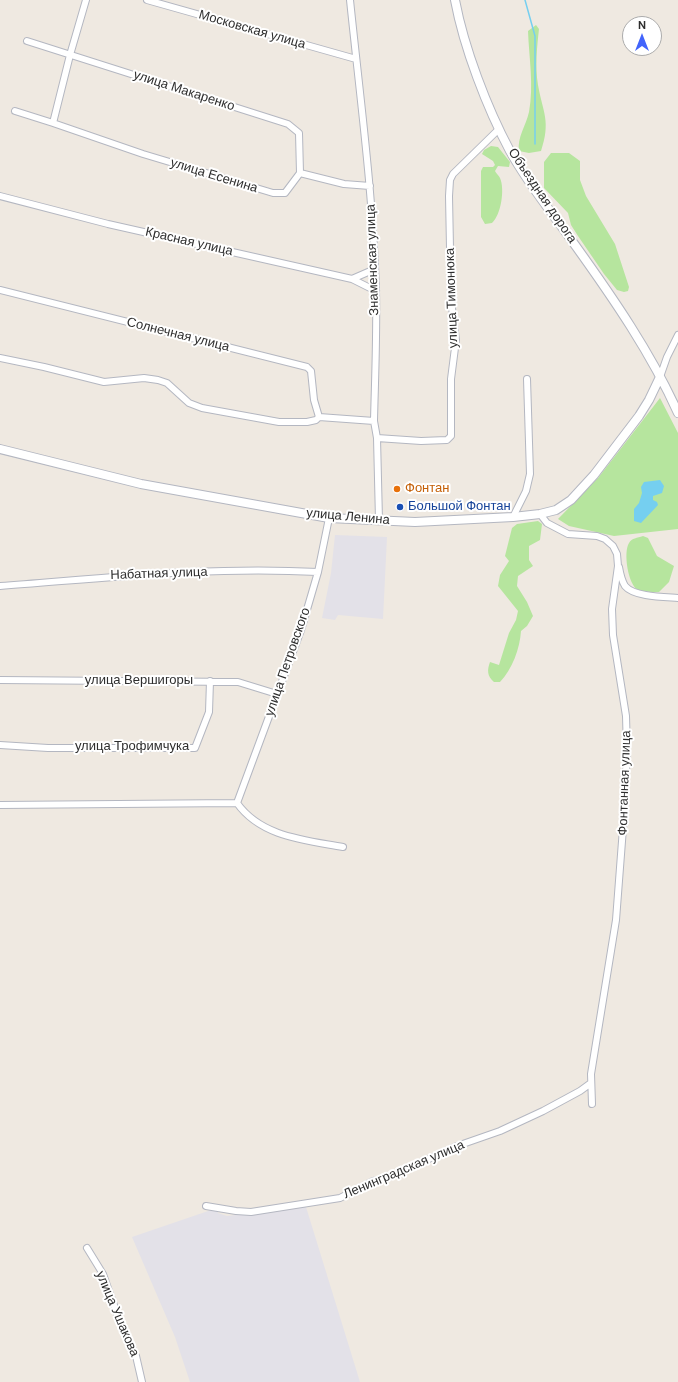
<!DOCTYPE html>
<meta charset="utf-8">
<style>
body{margin:0}
#map{position:relative;width:678px;height:1382px;overflow:hidden;background:#efe9e1;font-family:"DM Sans",sans-serif}
canvas{display:block}
.north{position:absolute;left:622px;top:16px;width:40px;height:40px;box-sizing:border-box;background:#fff;border:1px solid #ababab;border-radius:50%;rotate:0deg;font-size:11px;font-weight:700;line-height:16px;text-align:center;color:#2e2e2e}
.north::after{content:'';display:block;margin:auto;width:14px;height:18px;background:#4264fb;clip-path:polygon(50% 0,100% 100%,50% 72%,0 100%)}
</style>
<div id="map">
<canvas width="678" height="1382"></canvas>
<div class="north">N</div>
</div>
<script>
const ctx = document.querySelector('canvas').getContext('2d');
ctx.lineJoin = 'round';
function paint(path, color) { ctx.fillStyle = color; ctx.fill(path, 'evenodd'); }
function stroke(path, color, width, dash) { ctx.strokeStyle = color; ctx.lineWidth = width; ctx.lineCap = dash ? 'butt' : 'round'; ctx.setLineDash(dash || []); ctx.stroke(path); }
function label(font, color, halo, rows, align = 'center') {
  ctx.font = font + ' "DM Sans",sans-serif'; ctx.lineWidth = 4; ctx.setLineDash([]); ctx.textBaseline = 'middle'; ctx.strokeStyle = halo; ctx.fillStyle = color; for (const [text, x, y, turn = 0] of rows) {
    ctx.save(); ctx.translate(x, y); ctx.rotate((+turn || 0) * Math.PI / 180); ctx.textAlign = isNaN(turn) ? turn : align; if (halo) ctx.strokeText(text, 0, 0); ctx.fillText(text, 0, 0); ctx.restore();
  }
}
paint(new Path2D(`
 M 335,535 L 387,537 L 383,619 L 338,615 L 335,620 L 322,618 L 331,573 Z
 M 306,1207 L 360,1382 L 190,1382 L 175,1337 L 132,1237 L 217,1208 L 218,1213 L 227,1216 Z`), '#e3e1e8');
paint(new Path2D(`
 M 536,25 L 539,29 C 537,47 535,66 538,85 C 543,113 551,121 541,151 L 529,153 L 519,151 C 517,137 526,126 529,112 C 534,85 529,58 528,31 Z
 M 491,146 L 498,147 L 510,162 L 509,167 L 498,166 L 495,171 C 496,173 499,176 500,178 C 505,189 501,215 492,223 L 485,224 L 481,217 L 481,171 L 483,167 L 493,167 L 495,165 L 493,161 L 482,154 L 484,150 Z
 M 551,153 L 569,153 L 580,161 L 580,180 L 586,196 L 615,244 L 629,287 L 628,291 L 624,292 L 617,290 L 604,274 L 578,236 L 571,225 L 568,213 L 544,188 L 544,162 Z
 M 660,398 L 678,433 L 678,529 L 614,536 L 569,526 L 558,519 L 598,478 Z
 M 538,521 L 542,524 L 540,540 L 529,546 L 529,560 L 533,566 L 518,576 L 517,586 L 527,602 L 533,616 L 527,626 L 521,631 C 520,648 512,670 500,682 L 494,682 C 487,676 487,670 490,662 L 499,665 L 509,633 L 516,620 L 518,611 L 498,586 L 500,575 L 509,561 L 505,556 L 512,528 L 517,524 Z
 M 643,536 L 648,538 L 657,556 L 674,566 L 669,582 L 659,592 C 653,592 644,592 638,590 C 628,585 623,552 629,543 C 632,538 637,538 643,536 Z`), '#b6e59e');
paint(new Path2D(`
 M 660,480 L 664,486 L 662,493 L 653,496 L 653,500 L 657,502 L 658,505 L 641,523 L 634,521 L 634,509 L 639,503 L 642,493 L 641,487 L 644,482 Z`), '#75cff0');
stroke(new Path2D(`
 M 525,0 L 535,36 L 535,144`), '#75cff0', 1.5);
const minor = new Path2D(`
 M 86,0 L 70,55 L 53,123 L 143,154 L 273,193 L 285,193 L 300,173 L 344,184 L 370,186
 M 147,0 L 356,59
 M 350,0 C 360,97 373,193 376,290 C 377,334 375,378 374,421 L 377,438 L 379,520
 M 27,41 L 288,124 L 299,133 L 300,173
 M 15,111 L 53,123
 M 0,196 L 108,224 L 352,279 L 376,291
 M 352,279 L 375,269
 M 0,290 L 307,367 L 311,371 L 314,400 L 319,417
 M 0,358 L 44,367 L 104,382 L 144,378 L 158,380 L 167,383 L 189,403 L 202,408 L 279,422 L 307,422 L 316,420 L 319,417 L 374,421
 M 660,377 L 667,357 L 678,335
 M 377,438 L 421,441 L 447,440 L 451,436 L 451,379 L 456,340 L 451,300 L 449,196 L 450,180 L 453,174 L 499,129
 M 540,514 L 547,523 L 568,534 L 597,536 L 605,539 L 613,546 L 617,554 L 618,566 L 612,609 L 613,635 L 626,716 L 627,751 L 624,815 L 616,920 L 591,1074 L 592,1104
 M 513,517 L 526,491 L 530,474 L 527,379
 M 619,567 C 620,573 622,581 625,586 C 634,597 665,597 678,598
 M 0,586 C 106,578 212,566 318,572
 M 0,680 L 238,682 L 277,694
 M 0,745 L 48,748 L 195,748 L 209,712 L 210,681
 M 237,803 C 261,837 305,840 343,847
 M 0,805 L 237,803 L 301,630 L 318,572 L 329,518
 M 206,1206 L 236,1211 L 251,1212 L 340,1198 L 373,1181 L 392,1176 L 457,1146 L 500,1131 L 543,1111 L 580,1091 L 591,1083
 M 87,1248 L 103,1274 L 122,1328 L 136,1356 L 142,1382`);
const tertiary = new Path2D(`
 M 455,0 C 464,48 487,108 510,151 C 528,184 553,214 575,245 C 613,298 651,353 678,413
 M 0,449 L 141,484 L 329,518 L 415,522 L 513,517 L 540,514 L 556,510 L 571,500 L 594,475 L 639,416 L 649,400 L 660,377`);
stroke(minor, '#b4b7c1', 8);
stroke(tertiary, '#b4b7c1', 10);
stroke(minor, '#fff', 6);
stroke(tertiary, '#fff', 8);
for (const [x, y, r, color] of [
 [397,489,4,"#e8710a"],
 [400,507,4,"#1a4fb4"]
]) { const dot = new Path2D(); dot.arc(x, y, r, 0, 2 * Math.PI); ctx.fillStyle = color; ctx.fill(dot); stroke(dot, '#fff', 1.5); }
label('13px', '#2e2e2e', '#fff', [
 ["Московская улица",252,30,16],
 ["улица Макаренко",184,91,18],
 ["улица Есенина",214,176,17],
 ["Объездная дорога",542,196,56],
 ["Красная улица",189,242,13],
 ["Знаменская улица",373,260,-92],
 ["улица Тимонюка",452,298,-92],
 ["Солнечная улица",178,335,14],
 ["улица Ленина",348,517,5],
 ["Набатная улица",159,574,-2],
 ["улица Петровского",288,662,-71],
 ["улица Вершигоры",139,681],
 ["улица Трофимчука",132,747],
 ["Фонтанная улица",625,783,-88],
 ["Ленинградская улица",404,1170,-23],
 ["улица Ушакова",117,1314,67]
]);
label('13px', '#c56008', '#fff', [
 ["Фонтан",405,489]
], 'left');
label('13px', '#164399', '#fff', [
 ["Большой Фонтан",408,507]
], 'left');
</script>
